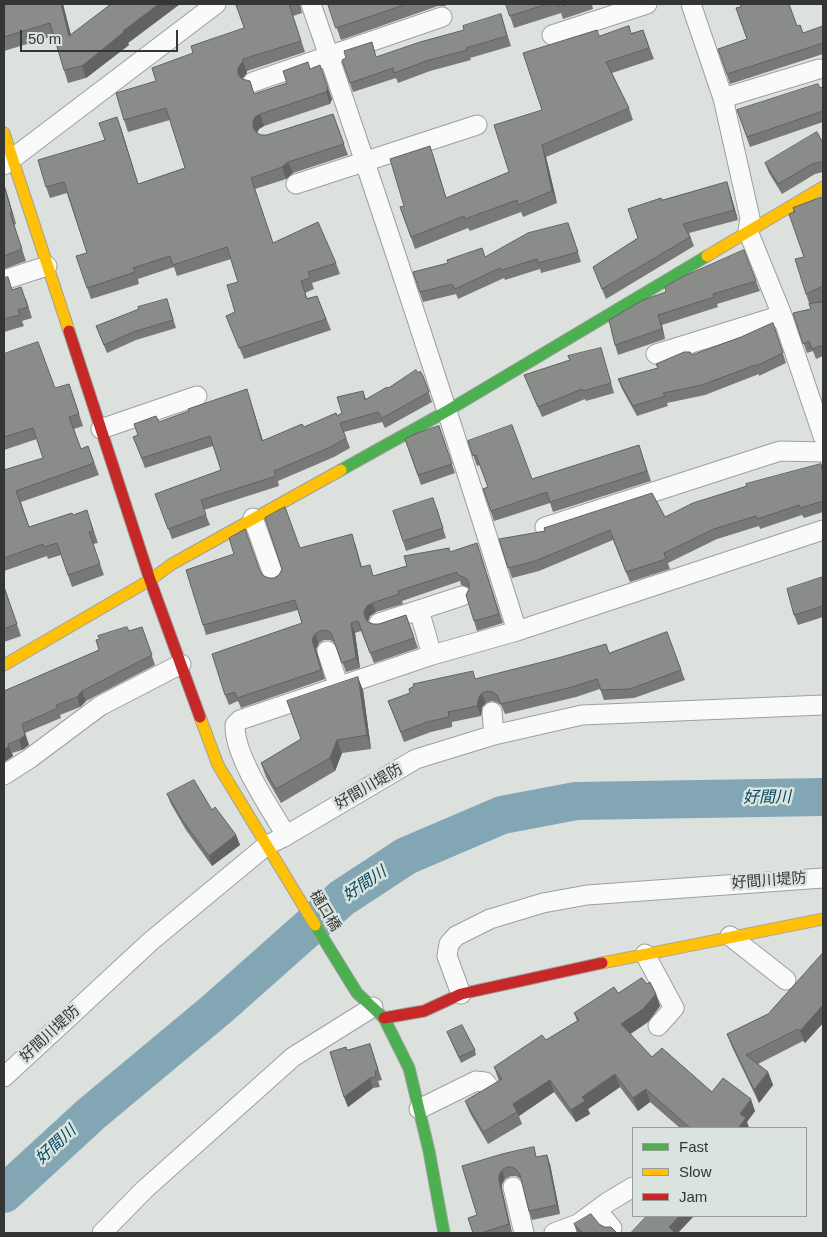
<!DOCTYPE html>
<meta charset="utf-8">
<style>
body{margin:0}
#map{position:relative;width:827px;height:1237px;overflow:hidden;background:#dce1de;font-family:Helvetica,sans-serif}
canvas{display:block}
.frame{position:absolute;inset:0;border:5px solid #333635;pointer-events:none}
.legend{position:absolute;left:632px;top:1127px;width:175px;height:90px;box-sizing:border-box;background:#dae3de;border:1px solid #979e9a;margin:0;padding:6px 9px;list-style:none;font-size:15px;color:#333635}
.legend li{display:flex;align-items:center;gap:10px;height:25px}
.legend b{width:25px;border:1px solid #979e9a}
.scale{position:absolute;left:20px;top:30px;width:158px;height:22px;box-sizing:border-box;border:2px solid #333635;border-top:0;padding-left:6px;font-size:15px;line-height:18px;white-space:nowrap;color:#333635;-webkit-text-stroke:4px #dae3de;paint-order:stroke}
</style>
<div id="map">
<canvas width="827" height="1237"></canvas>
<div class="frame"></div>
<ul class="legend">
<li><b style="height:6px;background:#4caf50"></b>Fast</li>
<li><b style="height:6px;background:#ffc107"></b>Slow</li>
<li><b style="height:6px;background:#c62828"></b>Jam</li>
</ul>
<div class="scale">50 m</div>
</div>
<script>
const ctx = document.querySelector('canvas').getContext('2d');
ctx.lineJoin = 'round';
function stroke(path, color, width, dash) { ctx.strokeStyle = color; ctx.lineWidth = width; ctx.lineCap = dash ? 'butt' : 'round'; ctx.setLineDash(dash || []); ctx.stroke(path); }
function paint(path, color) { ctx.fillStyle = color; ctx.fill(path, 'evenodd'); }
function label(font, color, halo, rows, align = 'center') {
  ctx.font = font + ' Helvetica,"Noto Sans JP",sans-serif'; ctx.lineWidth = 5; ctx.setLineDash([]); ctx.textBaseline = 'middle'; ctx.strokeStyle = halo; ctx.fillStyle = color; for (const [text, x, y, turn = 0] of rows) {
    ctx.save(); ctx.translate(x, y); ctx.rotate((+turn || 0) * Math.PI / 180); ctx.textAlign = isNaN(turn) ? turn : align; if (halo) ctx.strokeText(text, 0, 0); ctx.fillText(text, 0, 0); ctx.restore();
  }
}
stroke(new Path2D(`
 M 4,1194 L 91,1114 L 217,1009 L 342,898 L 406,856 L 502,815 L 576,801 L 823,797`), '#82a6b3', 38);
const street = new Path2D(`
 M 311,4 C 383,212 451,421 517,631
 M 691,4 L 723,98 L 750,218 L 748,231 L 782,315 L 823,436
 M 552,35 L 647,4
 M 253,82 L 442,17
 M 723,98 L 819,69
 M 4,165 L 216,4
 M 296,184 L 477,125
 M 4,280 L 47,266
 M 656,354 L 782,315
 M 101,429 L 197,396
 M 253,518 L 274,577
 M 545,527 L 780,451 L 823,452
 M 419,610 L 432,655
 M 379,623 L 462,596
 M 327,651 L 339,687
 M 492,712 L 494,735
 M 4,775 L 29,759 L 100,706 L 181,664
 M 286,835 C 270,808 234,756 235,725 L 240,720 L 432,655 L 517,631 L 823,530
 M 730,936 L 786,980
 M 645,954 L 674,1008 L 658,1026
 M 461,994 L 447,956 L 449,944 L 456,936 L 490,919 L 543,903 L 587,895 L 823,878
 M 4,1077 L 151,941 L 267,845 L 282,838 L 416,759 L 494,735 L 582,715 L 823,705
 M 419,1109 L 476,1081 L 485,1082 L 489,1087
 M 513,1187 L 524,1233
 M 597,1210 L 612,1228
 M 102,1233 L 144,1190 L 293,1057 L 373,1007
 M 554,1233 L 578,1224 L 608,1202 L 633,1187`);
const fast = new Path2D(`
 M 341,470 L 447,411 L 707,256
 M 315,925 L 357,993 L 384,1018 L 409,1068 L 429,1151 L 444,1233`);
const slow = new Path2D(`
 M 4,133 L 69,331
 M 707,256 L 823,187
 M 4,665 L 150,580 L 172,564 L 341,470
 M 200,717 L 218,765 L 315,925
 M 602,963 L 823,919`);
const jam = new Path2D(`
 M 69,331 L 150,580 L 200,717
 M 384,1018 L 424,1011 L 461,994 L 602,963`);
stroke(street, '#9ca09e', 21);
stroke(fast, '#9ca09e', 13);
stroke(slow, '#9ca09e', 13);
stroke(jam, '#9ca09e', 13);
stroke(street, '#fafafa', 19);
stroke(fast, '#4caf50', 11);
stroke(slow, '#ffc107', 11);
stroke(jam, '#c62828', 11);
paint(new Path2D(`
 M 4,4 L 63,4 L 71,35 L 111,4 L 180,4 L 128,43 L 129,45 L 86,78 L 68,83 L 64,70 L 54,36 L 4,51 Z
 M 236,4 L 300,4 L 302,13 L 293,16 L 305,52 L 247,71 L 247,73 L 242,79 L 254,94 L 287,83 L 310,69 L 332,99 L 330,104 L 264,126 L 259,129 L 257,133 L 261,135 L 267,135 L 333,114 L 348,155 L 293,173 L 286,179 L 255,189 L 273,243 L 336,263 L 340,274 L 312,283 L 314,289 L 305,293 L 307,298 L 317,296 L 331,330 L 244,359 L 226,316 L 235,312 L 238,282 L 231,259 L 177,276 L 174,267 L 138,279 L 139,284 L 91,299 L 87,288 L 87,253 L 67,193 L 50,198 L 46,187 L 121,128 L 138,184 L 185,168 L 170,120 L 128,132 L 124,120 L 156,81 L 193,53 L 244,28 Z
 M 328,4 L 451,4 L 444,6 L 438,6 L 341,40 Z
 M 506,4 L 592,4 L 593,9 L 563,19 L 561,13 L 514,28 Z
 M 741,7 L 797,26 L 803,33 L 823,26 L 823,54 L 730,84 L 718,49 L 747,39 Z
 M 504,24 L 511,46 L 470,58 L 471,60 L 430,71 L 398,83 L 396,78 L 353,92 L 342,60 L 346,58 L 377,57 Z
 M 643,30 L 654,59 L 612,73 L 629,108 L 633,120 L 546,157 L 557,203 L 523,217 L 521,212 L 470,231 L 468,228 L 415,249 L 400,207 L 404,206 L 434,158 L 446,198 L 509,172 L 542,110 L 599,36 L 631,33 Z
 M 823,87 L 823,122 L 750,147 L 737,110 Z
 M 823,143 L 823,172 L 815,174 L 782,194 L 769,173 L 765,163 Z
 M 727,182 L 738,220 L 689,233 L 694,246 L 606,299 L 593,267 L 638,238 L 662,200 Z
 M 4,184 L 16,224 L 14,225 L 26,261 L 4,269 Z
 M 823,197 L 823,356 L 816,359 L 813,351 L 807,353 L 793,313 L 811,309 L 806,294 L 804,257 L 793,208 Z
 M 572,233 L 581,262 L 541,273 L 540,269 L 505,280 L 504,278 L 458,299 L 456,294 L 423,302 L 413,272 L 485,257 Z
 M 4,278 L 13,290 L 26,299 L 32,318 L 22,321 L 24,326 L 4,332 Z
 M 756,281 L 760,291 L 717,304 L 718,307 L 662,325 L 665,339 L 618,355 L 615,345 L 609,320 Z
 M 170,308 L 176,328 L 136,340 L 107,353 L 96,326 Z
 M 773,323 L 786,363 L 759,376 L 759,374 L 705,395 L 667,403 L 668,406 L 637,416 L 622,389 L 618,379 L 657,368 L 741,337 Z
 M 601,348 L 614,393 L 586,401 L 585,399 L 542,417 L 524,375 L 570,360 Z
 M 4,354 L 55,388 L 73,395 L 83,426 L 74,429 L 81,449 L 88,446 L 99,475 L 21,502 L 29,527 L 73,515 L 91,522 L 98,543 L 93,544 L 104,575 L 72,587 L 61,555 L 48,559 L 47,556 L 4,571 L 4,470 L 43,458 L 37,439 L 4,450 Z
 M 418,373 L 423,376 L 432,402 L 385,428 L 382,422 L 344,432 L 350,448 L 334,457 L 278,481 L 279,486 L 204,510 L 210,525 L 172,539 L 155,494 L 221,470 L 213,446 L 145,468 L 133,437 L 138,435 L 159,422 L 250,399 L 263,441 L 337,416 L 342,413 L 363,391 L 366,399 Z
 M 439,426 L 455,473 L 421,485 L 405,439 Z
 M 468,441 L 532,479 L 639,445 L 651,481 L 553,512 L 550,503 L 494,521 L 483,489 L 488,487 L 480,465 L 477,466 Z
 M 823,471 L 823,512 L 804,518 L 802,515 L 760,529 L 759,526 L 717,539 L 668,563 L 670,569 L 630,582 L 613,540 L 539,571 L 512,578 L 499,539 L 665,517 Z
 M 437,508 L 446,538 L 406,551 L 393,511 Z
 M 355,543 L 362,567 L 374,576 L 451,552 L 480,553 L 503,623 L 477,631 L 474,621 L 469,588 L 461,585 L 460,581 L 402,601 L 403,604 L 376,612 L 370,616 L 368,621 L 373,624 L 379,624 L 406,615 L 418,648 L 374,663 L 361,631 L 355,633 L 360,668 L 346,672 L 335,643 L 330,640 L 324,640 L 319,643 L 316,649 L 325,679 L 241,708 L 238,701 L 229,705 L 225,695 L 302,623 L 298,610 L 206,635 L 203,625 L 234,554 L 260,571 L 264,576 L 269,578 L 274,578 L 279,575 L 300,548 Z
 M 823,577 L 823,617 L 798,625 L 794,615 Z
 M 4,586 L 21,636 L 4,642 Z
 M 142,627 L 155,665 L 86,701 L 80,707 L 60,715 L 61,718 L 25,733 L 29,745 L 22,750 L 12,753 L 13,756 L 4,762 L 4,691 L 99,650 L 129,631 Z
 M 667,632 L 685,680 L 634,698 L 604,700 L 600,689 L 576,697 L 505,714 L 501,705 L 496,702 L 491,701 L 486,703 L 482,707 L 481,716 L 452,722 L 452,727 L 431,732 L 404,742 L 388,701 L 410,693 L 609,653 Z
 M 363,690 L 371,749 L 342,753 L 335,771 L 281,803 L 266,777 L 261,763 L 301,739 Z
 M 167,794 L 212,810 L 236,835 L 240,845 L 212,866 L 186,830 L 171,804 Z
 M 823,953 L 823,1023 L 805,1043 L 803,1041 L 758,1064 L 768,1072 L 773,1085 L 759,1103 L 732,1047 L 727,1034 L 768,1014 Z
 M 647,984 L 656,994 L 660,1006 L 648,1022 L 630,1034 L 652,1057 L 712,1092 L 755,1111 L 747,1122 L 749,1128 L 680,1128 L 650,1102 L 638,1111 L 620,1087 L 588,1109 L 590,1114 L 576,1122 L 554,1092 L 519,1116 L 522,1124 L 488,1144 L 470,1113 L 465,1101 L 499,1081 L 494,1067 L 546,1040 L 577,1021 L 574,1013 L 618,993 Z
 M 447,1032 L 475,1050 L 476,1055 L 461,1063 Z
 M 370,1044 L 382,1080 L 378,1081 L 380,1087 L 373,1088 L 348,1107 L 344,1097 L 347,1050 Z
 M 537,1157 L 550,1164 L 560,1214 L 532,1220 L 529,1211 L 522,1181 L 521,1179 L 516,1176 L 511,1176 L 505,1179 L 502,1184 L 502,1189 L 512,1233 L 473,1233 L 477,1215 L 462,1166 Z
 M 574,1224 L 599,1224 L 617,1233 L 577,1233 Z`), '#777877');
paint(new Path2D(`
 M 61,4 L 63,4 L 74,48 L 69,36 Z
 M 159,4 L 180,4 L 128,43 L 129,45 L 86,78 L 82,66 L 123,31 Z
 M 243,61 L 247,73 L 242,79 L 238,74 L 238,68 Z
 M 320,65 L 332,99 L 330,104 L 326,92 Z
 M 260,114 L 264,126 L 259,129 L 257,133 L 253,128 L 253,122 L 255,117 Z
 M 117,117 L 121,128 L 142,196 L 138,184 Z
 M 542,145 L 546,157 L 557,203 L 552,191 Z
 M 430,146 L 434,158 L 450,210 L 446,198 Z
 M 288,162 L 293,173 L 286,179 L 282,167 Z
 M 727,182 L 730,192 L 738,220 L 734,210 Z
 M 4,184 L 6,190 L 16,224 L 12,213 Z
 M 658,315 L 662,325 L 665,339 L 662,329 Z
 M 247,389 L 250,399 L 266,451 L 262,441 Z
 M 372,603 L 376,612 L 370,616 L 368,621 L 365,617 L 364,611 L 367,606 Z
 M 351,623 L 355,633 L 360,668 L 356,658 Z
 M 315,634 L 319,643 L 316,649 L 325,679 L 312,640 Z
 M 358,677 L 363,690 L 371,749 L 367,735 Z
 M 82,691 L 86,701 L 80,707 L 77,697 Z
 M 482,693 L 486,703 L 482,707 L 481,716 L 477,706 L 479,697 Z
 M 22,724 L 29,745 L 22,750 L 19,740 Z
 M 337,740 L 342,753 L 335,771 L 330,758 Z
 M 8,744 L 13,756 L 4,762 L 4,750 Z
 M 236,835 L 240,845 L 212,866 L 209,856 Z
 M 656,994 L 660,1006 L 648,1022 L 626,1037 L 621,1024 Z
 M 823,1005 L 823,1023 L 805,1043 L 800,1031 Z
 M 768,1072 L 773,1085 L 759,1103 L 754,1090 Z
 M 615,1074 L 620,1087 L 588,1109 L 590,1114 L 576,1122 L 571,1110 L 582,1097 Z
 M 370,1078 L 373,1088 L 348,1107 L 344,1097 Z
 M 550,1080 L 554,1092 L 519,1116 L 513,1104 Z
 M 646,1089 L 650,1102 L 638,1111 L 633,1098 Z
 M 751,1099 L 755,1111 L 747,1122 L 749,1128 L 738,1128 L 740,1114 Z
 M 547,1155 L 550,1164 L 560,1214 L 557,1205 Z
 M 502,1170 L 505,1179 L 502,1184 L 502,1189 L 512,1233 L 509,1224 L 499,1180 L 499,1175 Z
 M 679,1216 L 694,1216 L 678,1233 L 671,1233 L 669,1227 Z`), '#616261');
const building = new Path2D(`
 M 4,4 L 61,4 L 69,36 L 111,4 L 159,4 L 123,31 L 124,32 L 82,66 L 64,70 L 50,23 L 4,37 Z
 M 236,4 L 291,4 L 289,4 L 301,41 L 243,59 L 243,61 L 238,68 L 238,74 L 242,79 L 250,81 L 254,94 L 287,83 L 283,71 L 308,62 L 310,69 L 320,65 L 328,88 L 326,92 L 260,114 L 255,117 L 253,122 L 253,128 L 257,133 L 261,135 L 267,135 L 333,114 L 344,144 L 288,162 L 282,167 L 251,178 L 273,243 L 318,222 L 336,263 L 308,272 L 310,278 L 301,281 L 307,299 L 317,296 L 326,319 L 239,348 L 226,316 L 235,312 L 227,285 L 238,282 L 227,247 L 173,265 L 170,256 L 133,268 L 135,272 L 87,288 L 76,256 L 87,253 L 64,182 L 46,187 L 38,160 L 105,140 L 99,123 L 117,117 L 138,184 L 185,168 L 166,108 L 124,120 L 116,93 L 156,81 L 152,68 L 193,53 L 191,46 L 244,28 Z
 M 328,4 L 407,4 L 336,28 Z
 M 506,4 L 547,4 L 510,16 Z
 M 558,4 L 568,4 L 559,7 Z
 M 740,4 L 789,4 L 797,26 L 800,25 L 803,33 L 823,26 L 823,43 L 727,74 L 718,49 L 747,39 L 736,8 L 741,7 Z
 M 501,14 L 507,36 L 466,48 L 467,50 L 426,61 L 394,73 L 393,68 L 350,83 L 342,60 L 346,58 L 344,51 L 372,42 L 376,57 L 420,42 L 464,30 L 463,26 Z
 M 629,26 L 631,34 L 643,30 L 649,48 L 606,62 L 629,108 L 542,145 L 552,191 L 518,205 L 517,200 L 465,219 L 464,216 L 411,237 L 400,207 L 404,206 L 390,159 L 430,146 L 446,198 L 509,172 L 494,125 L 542,110 L 523,53 L 597,30 L 599,36 Z
 M 818,84 L 820,88 L 823,87 L 823,111 L 747,137 L 737,110 Z
 M 817,132 L 823,143 L 823,163 L 819,162 L 812,164 L 778,184 L 765,163 Z
 M 727,182 L 734,210 L 683,224 L 690,237 L 602,289 L 593,267 L 638,238 L 628,209 L 661,198 L 662,200 Z
 M 4,185 L 12,213 L 10,213 L 22,249 L 4,256 Z
 M 823,197 L 823,286 L 806,294 L 795,259 L 804,257 L 789,214 L 795,212 L 793,208 Z
 M 568,223 L 578,252 L 538,263 L 537,259 L 502,270 L 500,268 L 455,289 L 452,284 L 420,292 L 413,272 L 448,263 L 447,260 L 482,248 L 485,257 L 528,233 Z
 M 744,250 L 756,281 L 713,294 L 714,297 L 658,315 L 662,329 L 615,345 L 609,320 L 643,300 L 666,292 L 665,287 L 678,279 Z
 M 8,277 L 12,290 L 21,287 L 28,307 L 18,310 L 20,315 L 4,319 L 4,278 Z
 M 167,299 L 173,320 L 133,332 L 104,345 L 96,326 L 139,309 L 138,307 Z
 M 823,302 L 823,345 L 812,349 L 809,341 L 803,344 L 793,313 L 811,309 L 809,304 Z
 M 773,323 L 783,353 L 756,366 L 755,365 L 702,385 L 663,393 L 665,396 L 633,406 L 618,379 L 658,368 L 656,364 L 684,352 L 690,352 L 692,355 L 741,337 Z
 M 38,342 L 55,388 L 69,384 L 79,414 L 69,417 L 81,449 L 88,446 L 94,463 L 16,491 L 29,527 L 72,513 L 73,515 L 87,510 L 93,531 L 89,532 L 100,564 L 68,575 L 57,543 L 44,547 L 43,544 L 4,558 L 4,470 L 43,458 L 33,428 L 4,437 L 4,354 Z
 M 601,348 L 611,383 L 583,391 L 582,389 L 538,407 L 524,375 L 570,360 L 568,356 Z
 M 416,370 L 418,373 L 420,371 L 423,376 L 429,392 L 382,418 L 378,412 L 340,423 L 346,438 L 331,447 L 274,471 L 276,476 L 201,500 L 206,515 L 168,529 L 155,494 L 221,470 L 210,436 L 142,458 L 133,437 L 138,435 L 134,424 L 156,416 L 159,422 L 189,411 L 188,409 L 247,389 L 262,441 L 302,424 L 304,427 L 336,413 L 337,416 L 342,413 L 337,397 L 363,391 L 365,400 L 387,387 L 388,388 Z
 M 512,425 L 532,479 L 639,445 L 647,471 L 550,502 L 547,492 L 491,511 L 483,489 L 488,487 L 476,455 L 473,456 L 468,441 Z
 M 439,426 L 452,464 L 418,475 L 405,439 L 415,434 Z
 M 821,464 L 823,473 L 823,501 L 800,508 L 799,505 L 757,519 L 756,516 L 714,529 L 664,553 L 666,559 L 626,572 L 610,530 L 535,561 L 508,568 L 499,539 L 545,531 L 544,528 L 652,493 L 665,517 L 693,503 L 747,486 L 746,484 Z
 M 433,498 L 443,528 L 403,541 L 393,511 Z
 M 285,507 L 300,548 L 352,534 L 361,567 L 370,565 L 373,576 L 407,566 L 404,556 L 449,548 L 450,552 L 477,543 L 499,614 L 474,621 L 466,595 L 469,589 L 469,582 L 466,578 L 458,575 L 457,572 L 398,591 L 399,594 L 372,603 L 367,606 L 364,611 L 365,617 L 368,622 L 373,624 L 379,624 L 406,615 L 414,638 L 370,653 L 358,621 L 351,623 L 356,658 L 342,663 L 331,633 L 326,630 L 320,631 L 315,634 L 312,640 L 321,670 L 237,698 L 235,692 L 225,695 L 212,654 L 302,623 L 295,600 L 203,625 L 186,570 L 234,554 L 229,538 L 245,529 L 260,571 L 264,576 L 269,578 L 274,578 L 279,575 L 282,569 L 265,518 Z
 M 823,577 L 823,606 L 794,615 L 787,589 Z
 M 4,587 L 17,624 L 4,629 Z
 M 127,627 L 129,631 L 142,627 L 152,655 L 82,691 L 77,697 L 56,705 L 58,708 L 22,724 L 25,735 L 19,740 L 8,744 L 9,746 L 4,750 L 4,691 L 99,650 L 96,640 L 100,639 L 98,636 Z
 M 667,632 L 681,670 L 630,689 L 601,690 L 597,679 L 572,687 L 501,704 L 497,695 L 493,692 L 487,691 L 482,693 L 479,697 L 477,706 L 448,712 L 449,717 L 427,722 L 401,732 L 388,701 L 410,693 L 409,689 L 414,686 L 413,684 L 473,671 L 475,679 L 558,658 L 606,644 L 609,653 Z
 M 358,677 L 367,735 L 337,740 L 330,758 L 276,789 L 261,763 L 301,739 L 287,701 Z
 M 194,780 L 212,810 L 215,807 L 236,835 L 209,856 L 182,820 L 167,794 Z
 M 823,953 L 823,1005 L 800,1031 L 798,1029 L 746,1055 L 768,1072 L 754,1090 L 727,1034 L 768,1014 Z
 M 642,978 L 647,984 L 650,982 L 656,994 L 643,1009 L 621,1024 L 652,1057 L 662,1048 L 712,1092 L 723,1078 L 751,1099 L 740,1114 L 746,1118 L 738,1128 L 690,1128 L 646,1089 L 633,1098 L 615,1074 L 582,1097 L 585,1101 L 571,1110 L 550,1080 L 513,1104 L 517,1112 L 483,1132 L 465,1101 L 502,1079 L 494,1067 L 542,1035 L 546,1040 L 579,1020 L 574,1013 L 614,987 L 618,993 Z
 M 462,1025 L 475,1050 L 459,1057 L 447,1032 Z
 M 370,1044 L 378,1070 L 375,1071 L 376,1077 L 370,1078 L 344,1097 L 330,1052 L 346,1047 L 347,1050 Z
 M 534,1147 L 536,1157 L 547,1155 L 557,1205 L 529,1211 L 520,1175 L 517,1170 L 512,1167 L 507,1167 L 502,1170 L 499,1175 L 499,1180 L 509,1224 L 481,1233 L 473,1233 L 468,1218 L 477,1215 L 462,1166 L 502,1154 Z
 M 591,1214 L 599,1224 L 604,1227 L 611,1227 L 617,1233 L 583,1233 L 574,1224 Z
 M 647,1216 L 679,1216 L 669,1227 L 675,1233 L 631,1233 Z`);
paint(building, '#8a8c8a');
stroke(building, '#616261', 1);
label('15px', '#333635', '#dae3de', [
 ["好間川堤防",369,787,-30],
 ["好間川堤防",769,881,-4],
 ["樋口橋",325,911,59],
 ["好間川堤防",50,1034,-43]
]);
label('italic 16px', '#00495f', '#dae3de', [
 ["好間川",767,798,-1],
 ["好間川",365,884,-34],
 ["好間川",56,1145,-43]
]);
</script>
